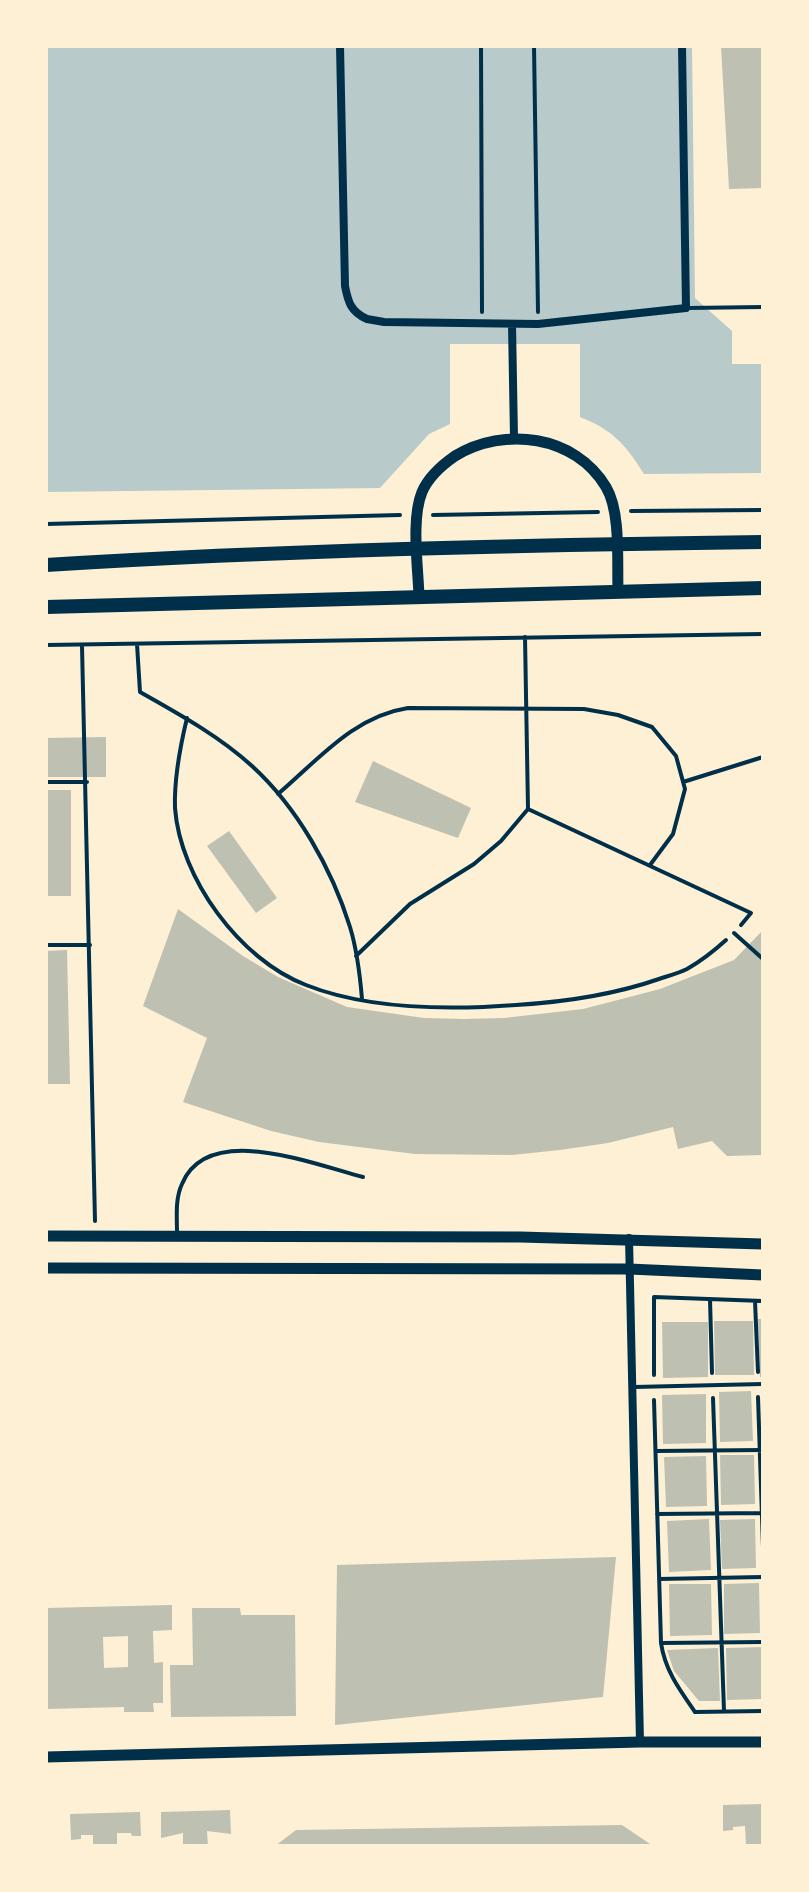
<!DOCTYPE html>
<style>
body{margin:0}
#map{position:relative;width:809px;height:1892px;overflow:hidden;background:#fdf0d5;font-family:Figtree,sans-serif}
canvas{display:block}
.frame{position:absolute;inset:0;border:48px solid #fdf0d5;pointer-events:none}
</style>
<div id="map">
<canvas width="809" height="1892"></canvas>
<div class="frame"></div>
</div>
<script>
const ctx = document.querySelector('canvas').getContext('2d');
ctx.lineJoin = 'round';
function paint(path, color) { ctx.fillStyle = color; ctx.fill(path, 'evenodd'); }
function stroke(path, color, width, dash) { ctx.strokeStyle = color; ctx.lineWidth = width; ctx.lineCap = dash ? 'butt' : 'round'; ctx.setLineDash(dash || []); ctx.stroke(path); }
paint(new Path2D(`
 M 46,46 L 692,46 L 695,298 L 732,331 L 732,364 L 763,364 L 763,473 L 644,474 C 626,445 613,430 580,417 L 580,344 L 450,344 L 450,424 L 429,434 L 380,488 L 46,492 Z`), '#b9caca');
paint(new Path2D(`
 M 721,46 L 761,46 L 763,188 L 729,189 Z
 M 106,737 L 106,777 L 46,777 L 46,738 Z
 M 373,761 L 471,808 L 458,838 L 355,802 Z
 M 46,790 L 71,790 L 71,896 L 46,896 Z
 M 229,831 L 277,898 L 256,913 L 207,846 Z
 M 178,909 L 243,956 L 278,977 L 347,1007 L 424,1018 L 464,1019 L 504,1018 L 583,1009 L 660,989 L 734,960 L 763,930 L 763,1155 L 727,1156 L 712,1141 L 678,1149 L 673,1127 L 608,1143 L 560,1150 L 512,1155 L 415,1154 L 319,1142 L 271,1131 L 183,1102 L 207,1038 L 143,1006 Z
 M 67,950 L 70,1084 L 46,1084 L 46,951 Z
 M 758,1319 L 763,1319 L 763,1377 L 760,1377 Z
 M 714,1321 L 753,1321 L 754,1375 L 715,1375 Z
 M 662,1322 L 708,1322 L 708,1377 L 663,1378 Z
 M 751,1391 L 753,1441 L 720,1442 L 719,1392 Z
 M 706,1394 L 706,1443 L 663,1444 L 662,1395 Z
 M 720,1455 L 754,1455 L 755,1504 L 721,1505 Z
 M 706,1456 L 707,1506 L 666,1507 L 664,1457 Z
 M 709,1519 L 711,1570 L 669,1572 L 667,1521 Z
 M 755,1519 L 756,1568 L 722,1569 L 720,1520 Z
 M 616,1557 L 603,1697 L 335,1725 L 337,1565 Z
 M 759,1583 L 760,1633 L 724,1634 L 724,1584 Z
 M 669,1584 L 711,1584 L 712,1635 L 670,1636 Z
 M 172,1605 L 172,1630 L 153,1631 L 154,1663 L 163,1662 L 163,1703 L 153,1703 L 154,1712 L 124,1712 L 124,1707 L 46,1709 L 46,1608 ZM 128,1636 L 128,1667 L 104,1668 L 103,1637 Z
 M 192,1608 L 240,1608 L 241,1615 L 295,1615 L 296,1716 L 171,1717 L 170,1665 L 193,1665 Z
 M 763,1647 L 763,1699 L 727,1700 L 726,1648 Z
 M 718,1648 L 720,1701 L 699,1701 L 674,1671 L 667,1650 Z
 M 763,1804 L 763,1846 L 746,1846 L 745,1826 L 733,1827 L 733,1830 L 723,1831 L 723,1805 Z
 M 230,1810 L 231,1834 L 207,1831 L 208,1846 L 183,1846 L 183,1833 L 161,1838 L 161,1812 Z
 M 140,1812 L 141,1836 L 132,1836 L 131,1833 L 117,1833 L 117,1846 L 93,1846 L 93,1835 L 81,1835 L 81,1839 L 71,1840 L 70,1814 Z
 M 622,1825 L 653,1846 L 275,1846 L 296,1830 Z`), '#bec0b2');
stroke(new Path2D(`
 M 481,46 L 482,312
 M 534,46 L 538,312
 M 631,511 L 763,510
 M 433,515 L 598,512
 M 46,524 L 400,515
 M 137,644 L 140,692 C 179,714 219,736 252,766 C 297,807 332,869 350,927 C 357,950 360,975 362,999
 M 46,645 L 763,634
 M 82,646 L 95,1221
 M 187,718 C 180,747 174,778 175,808 C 180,878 240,960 306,985 C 369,1010 450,1010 516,1005 C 565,1002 613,995 659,979 C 668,976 679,973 687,969 C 701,961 715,950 726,940
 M 46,782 L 87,782
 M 683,782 L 763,757
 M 278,794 C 318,760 354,716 408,708 L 584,709 L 618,715 L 652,727 L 676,756 L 685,789 L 673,834 L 650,865
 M 528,809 L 751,913 L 741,925
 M 46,945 L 90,945
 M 356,956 L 410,904 L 474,864 L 501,841 L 528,809 L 525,637
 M 710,1299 L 712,1373
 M 755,1301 L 758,1372
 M 654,1375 L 654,1297 L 763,1301
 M 758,1397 L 763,1547
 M 713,1398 L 724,1711
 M 654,1400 L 661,1643 C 665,1670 679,1689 695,1712 L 763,1711
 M 656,1451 L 763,1450
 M 657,1514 L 763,1513
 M 659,1579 L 763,1577
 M 661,1643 L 763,1642`), '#003049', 4);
stroke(new Path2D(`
 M 688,308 L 763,307
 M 734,933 L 763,959
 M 177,1233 C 177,1216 175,1199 182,1184 C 208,1121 315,1165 363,1177
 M 634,1387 L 763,1384`), '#003049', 4);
stroke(new Path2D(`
 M 340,46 L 345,286 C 348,302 351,312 367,319 L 384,322 L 538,324 L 686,308 L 682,46
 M 512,324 L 514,438
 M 629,1238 L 640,1742`), '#003049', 8);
stroke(new Path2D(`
 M 419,596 C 418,566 411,519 422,492 C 428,478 442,465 455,456 C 504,426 575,435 606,487 C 621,512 617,562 618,590
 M 46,1236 L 520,1237 L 763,1244
 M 46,1268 L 629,1269 L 763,1275
 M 46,1757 L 640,1742 L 763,1742`), '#003049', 11);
stroke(new Path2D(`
 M 46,565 C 285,550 524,545 763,542
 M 46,607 L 763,588`), '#003049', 14);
</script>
